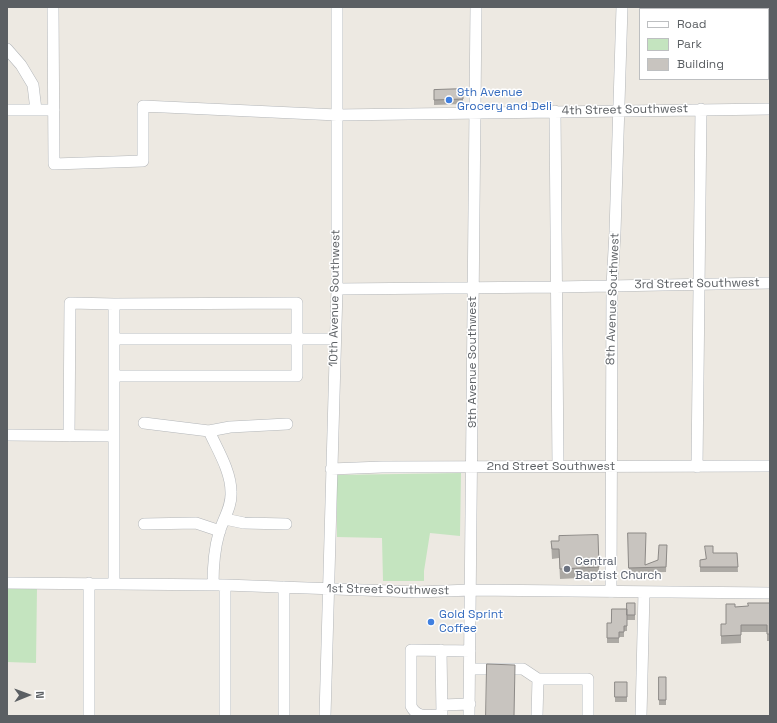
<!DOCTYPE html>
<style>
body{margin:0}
#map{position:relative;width:777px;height:723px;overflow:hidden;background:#ede9e2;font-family:"Space Grotesk",sans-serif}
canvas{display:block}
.frame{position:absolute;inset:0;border:8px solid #5b5f63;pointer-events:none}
.legend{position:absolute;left:639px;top:8px;width:130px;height:72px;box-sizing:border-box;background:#fff;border:1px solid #bdbfc1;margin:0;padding:5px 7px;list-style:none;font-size:12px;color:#5b5f63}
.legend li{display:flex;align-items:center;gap:8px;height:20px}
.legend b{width:20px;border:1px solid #bdbfc1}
.north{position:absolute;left:8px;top:675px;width:40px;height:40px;-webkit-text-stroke:3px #fff;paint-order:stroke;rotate:89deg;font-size:11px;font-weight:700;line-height:16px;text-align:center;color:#5b5f63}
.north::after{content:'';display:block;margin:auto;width:14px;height:18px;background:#5b5f63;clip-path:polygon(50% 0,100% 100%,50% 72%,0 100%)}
</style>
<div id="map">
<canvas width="777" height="723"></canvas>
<div class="frame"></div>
<ul class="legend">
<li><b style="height:5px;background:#fff"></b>Road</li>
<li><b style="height:11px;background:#c4e4bf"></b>Park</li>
<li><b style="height:11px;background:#c8c4bf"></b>Building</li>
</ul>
<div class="north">N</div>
</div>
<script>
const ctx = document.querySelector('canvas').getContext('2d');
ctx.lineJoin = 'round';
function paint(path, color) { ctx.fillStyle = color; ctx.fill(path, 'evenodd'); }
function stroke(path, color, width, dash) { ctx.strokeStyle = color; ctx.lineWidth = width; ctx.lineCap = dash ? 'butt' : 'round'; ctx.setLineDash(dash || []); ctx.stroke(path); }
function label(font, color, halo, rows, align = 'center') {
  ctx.font = font + ' "Space Grotesk",sans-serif'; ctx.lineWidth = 3; ctx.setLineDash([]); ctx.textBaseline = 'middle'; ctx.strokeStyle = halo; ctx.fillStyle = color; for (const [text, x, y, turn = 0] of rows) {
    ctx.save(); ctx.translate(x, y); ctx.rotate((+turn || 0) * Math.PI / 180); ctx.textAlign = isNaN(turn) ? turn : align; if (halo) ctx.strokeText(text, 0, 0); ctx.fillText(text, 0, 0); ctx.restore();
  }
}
paint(new Path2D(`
 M 461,473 L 460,536 L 430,533 L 424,571 L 424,581 L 383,581 L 382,538 L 337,537 L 337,475 Z
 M 37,588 L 36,663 L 7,662 L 7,589 Z`), '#c4e4bf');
const minor = new Path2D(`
 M 53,7 L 54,164 L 143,161 L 143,106 L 337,115 L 770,109
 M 7,49 L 21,65 L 33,85 L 36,110
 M 7,110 L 54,110
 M 555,111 L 558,466
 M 337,289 L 556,287 L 770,283
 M 114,304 L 297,303 L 297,376 L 114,376
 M 114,339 L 335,339
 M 144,423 L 209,431 L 230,427 L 287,424
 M 209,431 C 217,449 231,471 231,492 C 232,507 223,519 219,533 C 214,550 213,568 213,585
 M 7,435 L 114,436 L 114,304 L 70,303 L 69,436
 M 114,436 L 114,584
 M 697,467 L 701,109
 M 331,469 L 382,467 L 770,466
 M 225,519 L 244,523 L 286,524
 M 144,524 L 196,523 L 220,531
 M 7,583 L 225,585 L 418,592 L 471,590 L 770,593
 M 89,583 L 89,716
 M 225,585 L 225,716
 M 611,592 L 612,286 L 615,232 L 622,7
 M 441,650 L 442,715 C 429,715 417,719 411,706 L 411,650 L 470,651
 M 470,669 L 523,669 L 538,679
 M 442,705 L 470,704
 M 284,716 L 284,587
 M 325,716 L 337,289 L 337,7
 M 469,716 L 476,7
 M 537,716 L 538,679 L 588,679 L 588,716
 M 641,716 L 644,592`);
stroke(minor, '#b3b6b9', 12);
stroke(minor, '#fff', 11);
paint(new Path2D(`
 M 463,89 L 463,104 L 434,105 L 434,90 Z
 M 628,533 L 645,565 L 658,560 L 667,545 L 666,572 L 629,573 Z
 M 551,541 L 599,567 L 599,577 L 560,579 L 559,558 L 552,559 Z
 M 713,553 L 737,553 L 738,572 L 700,572 L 700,560 L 706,559 Z
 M 627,603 L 635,603 L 635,620 L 627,620 Z
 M 770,603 L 770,641 L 767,641 L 767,632 L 741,632 L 741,643 L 721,644 L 721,624 L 726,624 L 735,607 L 748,606 Z
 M 627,609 L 627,631 L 624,631 L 624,637 L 619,637 L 619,643 L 607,643 L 607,623 L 611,623 Z
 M 659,677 L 666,677 L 666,705 L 659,705 Z
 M 615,682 L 627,682 L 627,702 L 615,702 Z`), '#aca9a4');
const building = new Path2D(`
 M 463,89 L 463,99 L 434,100 L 434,90 Z
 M 628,533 L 646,533 L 645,565 L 658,560 L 659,545 L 667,545 L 666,567 L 629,568 Z
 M 598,535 L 599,567 L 560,569 L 559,549 L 552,549 L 551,541 L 559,541 L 559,536 Z
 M 705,546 L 713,546 L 713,553 L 737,553 L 738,567 L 700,567 L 700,560 L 706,559 Z
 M 627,603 L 635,603 L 635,615 L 627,615 Z
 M 748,603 L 770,603 L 770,634 L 767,634 L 767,625 L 741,625 L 741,635 L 721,636 L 721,624 L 726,624 L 726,604 L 735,604 L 735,607 L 748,606 Z
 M 612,609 L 627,609 L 627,626 L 624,626 L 624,632 L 619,632 L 619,638 L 607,638 L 607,623 L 611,623 Z
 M 487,664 L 515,665 L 514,716 L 486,716 Z
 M 659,677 L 666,677 L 666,700 L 659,700 Z
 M 615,682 L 627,682 L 627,697 L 615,697 Z`);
paint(building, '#c8c4bf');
stroke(building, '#8c8986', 1);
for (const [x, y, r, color] of [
 [449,100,4,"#3f7fe0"],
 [567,569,4,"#6b7280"],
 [431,622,4,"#3f7fe0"]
]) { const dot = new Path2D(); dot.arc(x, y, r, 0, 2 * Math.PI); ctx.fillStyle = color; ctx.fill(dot); stroke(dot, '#fff', 1.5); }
label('12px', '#366cbe', '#fff', [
 ["9th Avenue",457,93],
 ["Grocery and Deli",457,107],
 ["Gold Sprint",439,615],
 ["Coffee",439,629]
], 'left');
label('12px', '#5b5f63', '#fff', [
 ["4th Street Southwest",625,110,-1],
 ["3rd Street Southwest",697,284,-1],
 ["10th Avenue Southwest",335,298,-89],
 ["8th Avenue Southwest",613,299,-88],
 ["9th Avenue Southwest",473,362,-90],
 ["2nd Street Southwest",551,467],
 ["1st Street Southwest",388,590,1]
]);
label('12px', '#5b616d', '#fff', [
 ["Central",575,562],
 ["Baptist Church",575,576]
], 'left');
</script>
